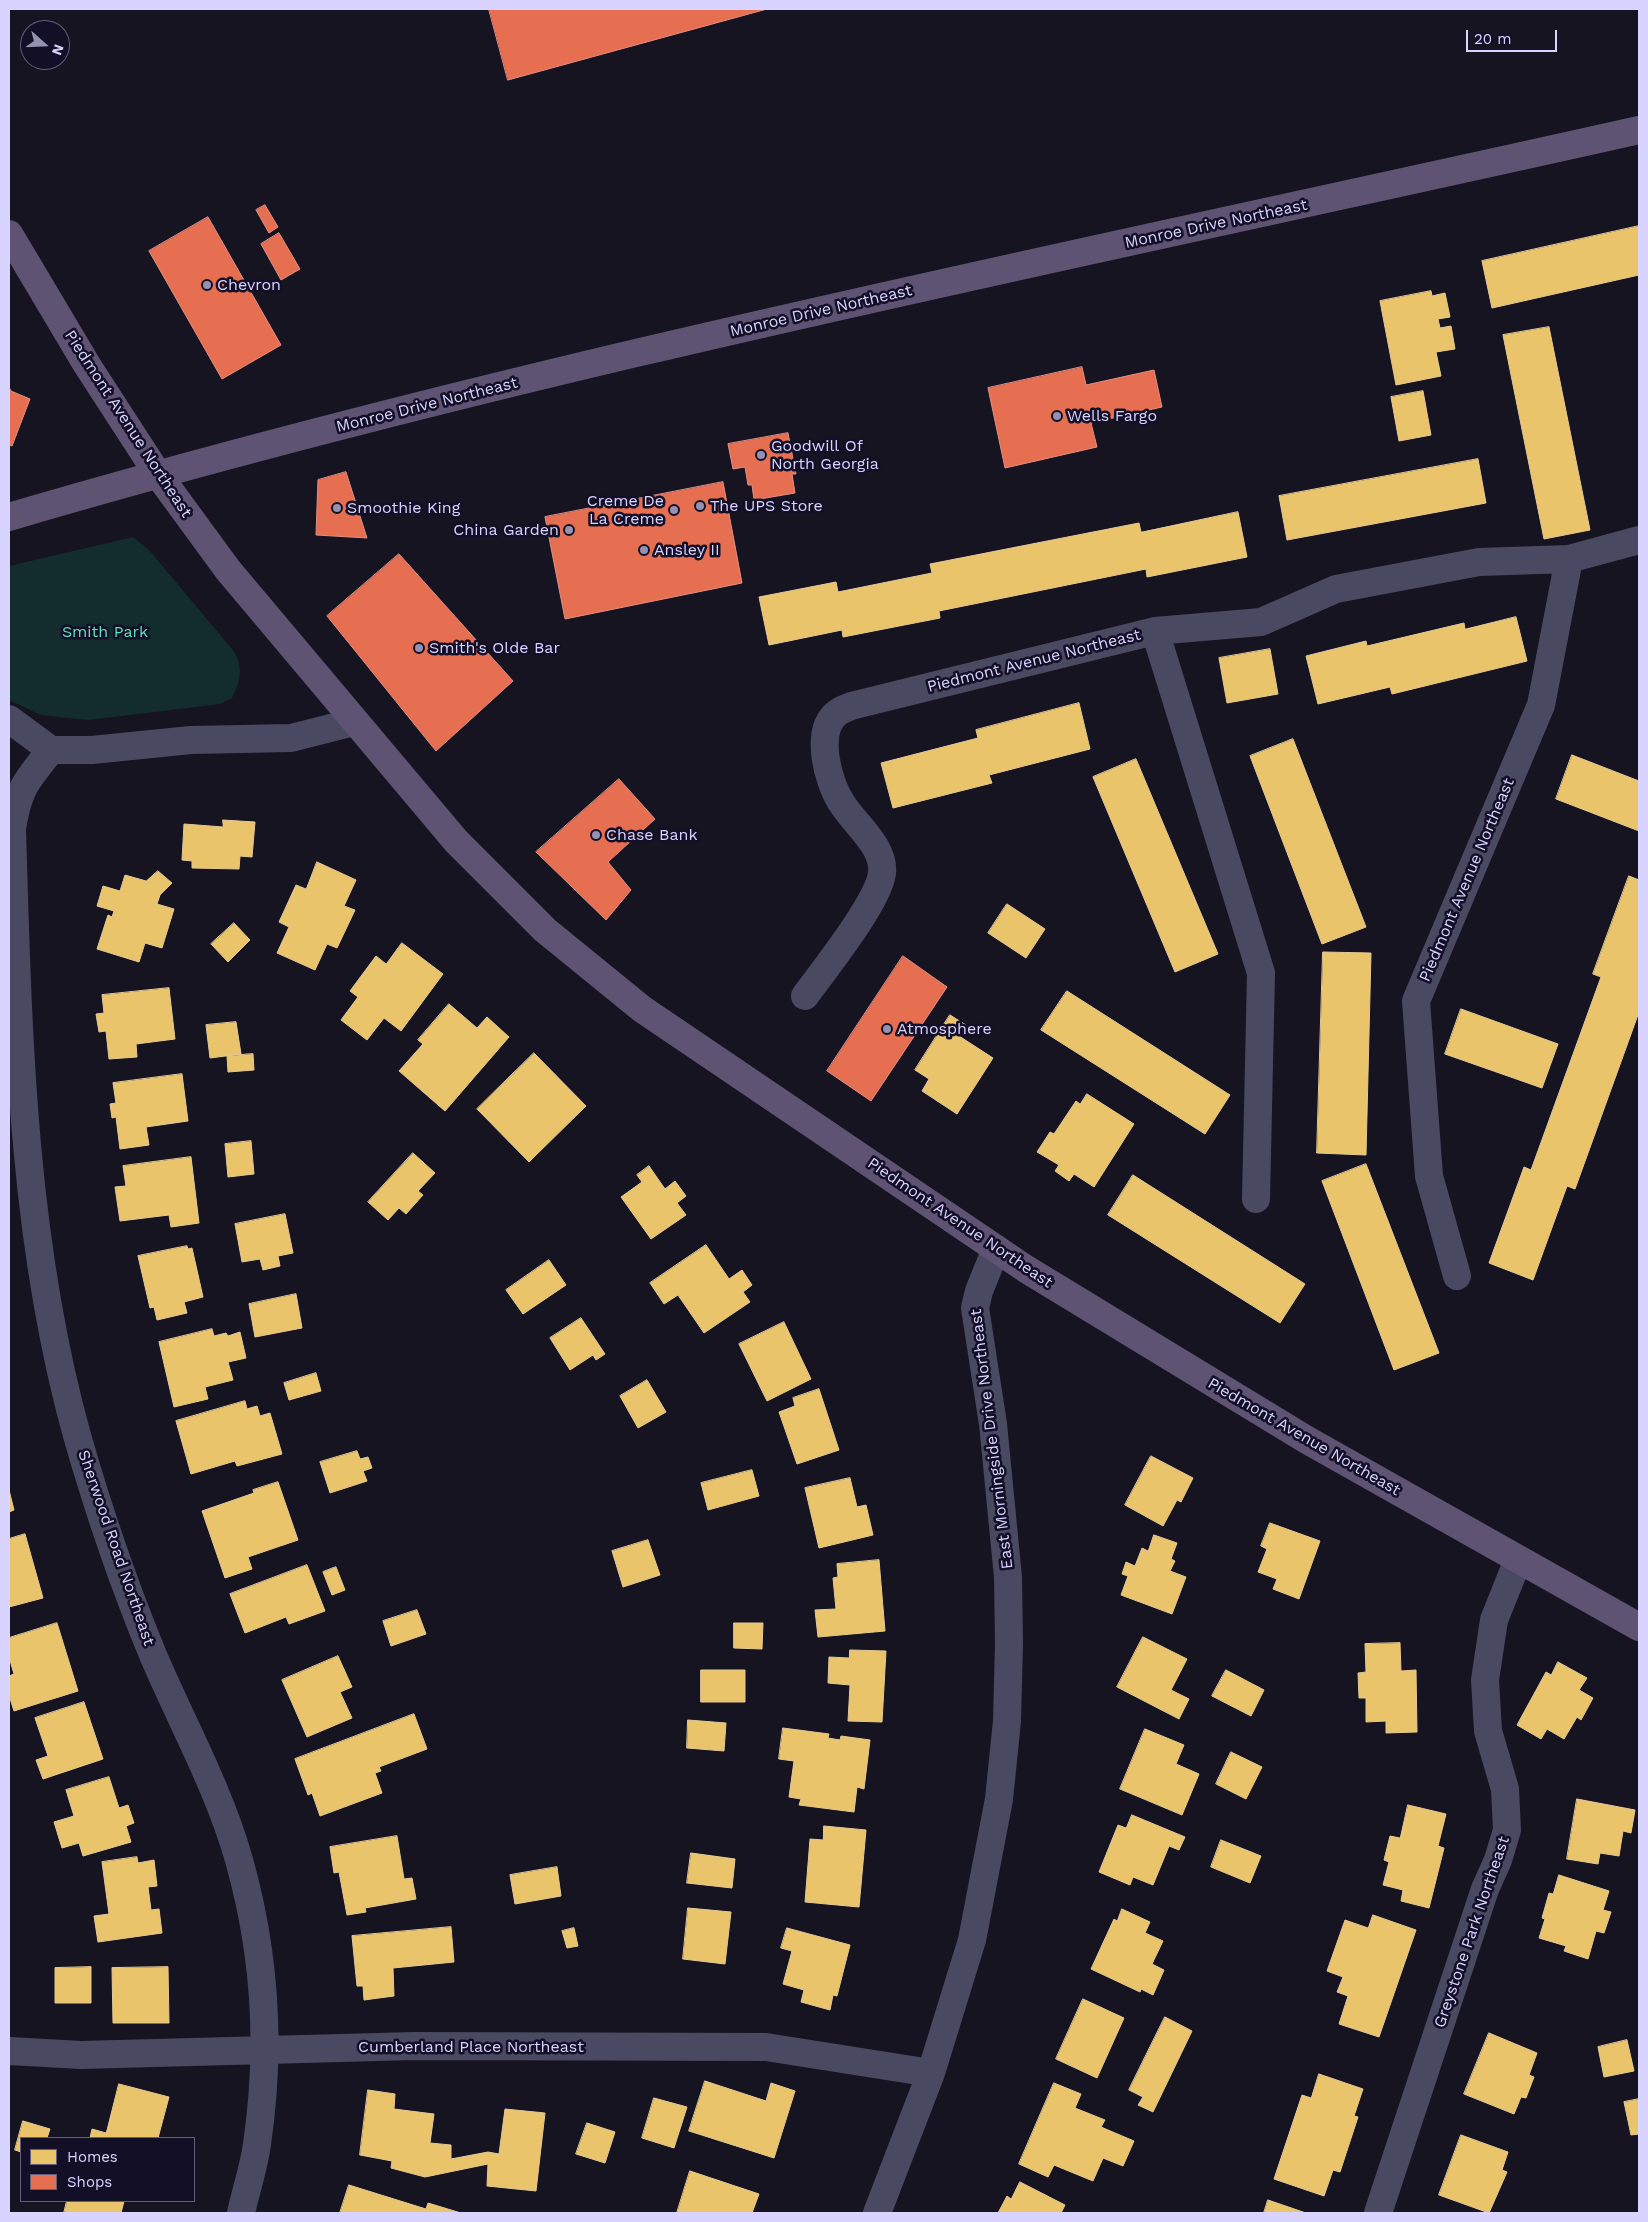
<!DOCTYPE html>
<style>
body{margin:0}
#map{position:relative;width:1648px;height:2222px;overflow:hidden;background:#161421;font-family:"Work Sans",sans-serif}
canvas{display:block}
.frame{position:absolute;inset:0;border:10px solid #d9d4ff;pointer-events:none}
.legend{position:absolute;left:20px;top:2137px;width:175px;height:65px;box-sizing:border-box;background:#130f26;border:1px solid #625e7d;margin:0;padding:6px 9px;list-style:none;font-size:15px;color:#d9d4ff}
.legend li{display:flex;align-items:center;gap:10px;height:25px}
.legend b{width:25px;border:1px solid #625e7d}
.north{position:absolute;left:20px;top:20px;width:50px;height:50px;box-sizing:border-box;background:#130f26;border:1px solid #625e7d;border-radius:50%;rotate:110deg;font-size:14px;font-weight:700;line-height:20px;text-align:center;color:#d9d4ff}
.north::after{content:'';display:block;margin:auto;width:18px;height:22px;background:#9591b1;clip-path:polygon(50% 0,100% 100%,50% 72%,0 100%)}
.scale{position:absolute;left:1466px;top:30px;width:91px;height:22px;box-sizing:border-box;border:2px solid #d9d4ff;border-top:0;padding-left:6px;font-size:15px;line-height:18px;white-space:nowrap;color:#d9d4ff;-webkit-text-stroke:4px #130f26;paint-order:stroke}
</style>
<div id="map">
<canvas width="1648" height="2222"></canvas>
<div class="frame"></div>
<ul class="legend">
<li><b style="height:14px;background:#e9c46a"></b>Homes</li>
<li><b style="height:14px;background:#e76f51"></b>Shops</li>
</ul>
<div class="north">N</div>
<div class="scale">20 m</div>
</div>
<script>
const ctx = document.querySelector('canvas').getContext('2d');
ctx.lineJoin = 'round';
function paint(path, color) { ctx.fillStyle = color; ctx.fill(path, 'evenodd'); }
function stroke(path, color, width, dash) { ctx.strokeStyle = color; ctx.lineWidth = width; ctx.lineCap = dash ? 'butt' : 'round'; ctx.setLineDash(dash || []); ctx.stroke(path); }
function label(font, color, halo, rows, align = 'center') {
  ctx.font = font + ' "Work Sans",sans-serif'; ctx.lineWidth = 5; ctx.setLineDash([]); ctx.textBaseline = 'middle'; ctx.strokeStyle = halo; ctx.fillStyle = color; for (const [text, x, y, turn = 0] of rows) {
    ctx.save(); ctx.translate(x, y); ctx.rotate((+turn || 0) * Math.PI / 180); ctx.textAlign = isNaN(turn) ? turn : align; if (halo) ctx.strokeText(text, 0, 0); ctx.fillText(text, 0, 0); ctx.restore();
  }
}
paint(new Path2D(`
 M 133,537 L 149,550 L 232,649 C 244,667 241,679 232,698 L 220,704 L 88,720 L 41,715 L 9,700 L 9,566 Z`), '#132c2d');
const homes = new Path2D(`
 M 1639,226 L 1639,275 L 1492,308 L 1482,261 Z
 M 1431,291 L 1432,296 L 1445,293 L 1450,317 L 1438,319 L 1440,328 L 1451,326 L 1455,349 L 1436,352 L 1441,376 L 1396,385 L 1380,301 Z
 M 1549,327 L 1590,530 L 1544,539 L 1503,335 Z
 M 1423,391 L 1431,435 L 1399,441 L 1391,397 Z
 M 1478,459 L 1486,503 L 1287,540 L 1279,496 Z
 M 1238,512 L 1247,557 L 1147,577 L 1146,569 L 939,611 L 940,618 L 843,637 L 842,630 L 769,645 L 759,597 L 836,582 L 838,592 L 932,573 L 930,564 L 1139,523 L 1141,532 Z
 M 1516,617 L 1527,661 L 1392,694 L 1390,687 L 1318,704 L 1306,656 L 1366,641 L 1367,646 L 1464,623 L 1465,629 Z
 M 1270,649 L 1278,694 L 1227,703 L 1219,658 Z
 M 1079,703 L 1090,749 L 989,775 L 992,783 L 893,808 L 881,763 L 978,738 L 976,730 Z
 M 1293,739 L 1366,927 L 1322,944 L 1250,756 Z
 M 1572,755 L 1639,781 L 1639,831 L 1556,799 Z
 M 1136,759 L 1218,954 L 1175,972 L 1093,777 Z
 M 223,820 L 255,822 L 252,857 L 240,856 L 239,869 L 192,868 L 192,861 L 182,860 L 184,824 L 223,827 Z
 M 317,862 L 356,880 L 344,906 L 355,910 L 337,948 L 327,944 L 315,970 L 277,953 L 289,927 L 279,922 L 296,885 L 306,889 Z
 M 158,871 L 172,883 L 160,895 L 157,904 L 174,909 L 162,948 L 145,943 L 139,962 L 97,949 L 108,915 L 112,917 L 114,911 L 97,906 L 103,886 L 120,891 L 125,875 L 146,881 Z
 M 1629,876 L 1639,880 L 1639,1012 L 1575,1189 L 1567,1186 L 1533,1280 L 1489,1263 L 1524,1167 L 1531,1170 L 1601,977 L 1593,974 Z
 M 1007,904 L 1045,929 L 1026,958 L 988,933 Z
 M 234,923 L 250,940 L 228,962 L 211,944 Z
 M 402,943 L 443,974 L 401,1031 L 384,1018 L 367,1040 L 341,1020 L 358,997 L 350,991 L 376,956 L 386,964 Z
 M 1323,952 L 1371,953 L 1366,1155 L 1317,1153 Z
 M 169,988 L 175,1039 L 136,1044 L 137,1057 L 109,1059 L 106,1031 L 99,1032 L 96,1014 L 104,1013 L 102,995 Z
 M 1067,991 L 1230,1095 L 1205,1134 L 1041,1030 Z
 M 449,1004 L 477,1028 L 487,1017 L 509,1037 L 445,1111 L 399,1071 L 423,1044 L 418,1040 Z
 M 1461,1009 L 1558,1044 L 1542,1088 L 1445,1054 Z
 M 950,1015 L 966,1025 L 959,1036 L 993,1058 L 957,1114 L 922,1091 L 929,1079 L 915,1070 Z
 M 236,1022 L 241,1054 L 210,1058 L 206,1025 Z
 M 534,1053 L 586,1106 L 529,1162 L 477,1109 Z
 M 253,1054 L 254,1070 L 228,1072 L 227,1056 Z
 M 182,1074 L 188,1121 L 146,1127 L 149,1145 L 120,1149 L 116,1117 L 112,1118 L 110,1104 L 116,1103 L 113,1083 Z
 M 1087,1094 L 1134,1124 L 1094,1187 L 1074,1174 L 1069,1181 L 1055,1171 L 1059,1165 L 1037,1152 L 1050,1132 L 1054,1134 L 1076,1101 L 1080,1104 Z
 M 251,1141 L 254,1174 L 228,1177 L 225,1144 Z
 M 413,1153 L 435,1173 L 418,1191 L 423,1195 L 406,1214 L 399,1208 L 388,1220 L 368,1202 Z
 M 191,1157 L 199,1223 L 171,1227 L 169,1215 L 120,1221 L 115,1187 L 126,1186 L 123,1166 Z
 M 1366,1164 L 1439,1353 L 1394,1370 L 1322,1181 Z
 M 649,1166 L 665,1189 L 675,1181 L 686,1196 L 677,1203 L 686,1215 L 651,1239 L 621,1197 L 642,1182 L 637,1175 Z
 M 1133,1175 L 1305,1284 L 1280,1323 L 1108,1215 Z
 M 285,1214 L 293,1253 L 278,1256 L 280,1266 L 263,1270 L 260,1259 L 242,1262 L 235,1224 Z
 M 706,1245 L 729,1279 L 742,1270 L 752,1285 L 743,1292 L 750,1302 L 704,1333 L 678,1295 L 664,1304 L 650,1283 Z
 M 187,1246 L 188,1249 L 192,1248 L 203,1297 L 184,1302 L 187,1313 L 157,1320 L 154,1307 L 150,1308 L 138,1256 Z
 M 549,1260 L 566,1285 L 523,1314 L 506,1290 Z
 M 296,1294 L 302,1328 L 255,1337 L 249,1304 Z
 M 581,1318 L 605,1354 L 596,1360 L 593,1355 L 570,1370 L 550,1338 Z
 M 784,1322 L 811,1379 L 767,1401 L 739,1344 Z
 M 212,1329 L 214,1336 L 226,1333 L 228,1336 L 240,1332 L 246,1358 L 228,1362 L 233,1380 L 205,1387 L 208,1399 L 174,1407 L 159,1342 Z
 M 316,1373 L 321,1391 L 289,1400 L 284,1383 Z
 M 647,1380 L 666,1412 L 638,1428 L 620,1396 Z
 M 819,1389 L 839,1450 L 797,1464 L 779,1412 L 795,1406 L 793,1398 Z
 M 245,1401 L 247,1409 L 257,1406 L 260,1416 L 270,1413 L 282,1454 L 237,1466 L 235,1461 L 191,1474 L 176,1421 Z
 M 357,1451 L 360,1459 L 368,1457 L 372,1468 L 363,1471 L 367,1481 L 330,1493 L 320,1462 Z
 M 1151,1456 L 1193,1478 L 1181,1502 L 1177,1500 L 1163,1526 L 1125,1505 Z
 M 752,1470 L 759,1496 L 708,1510 L 701,1483 Z
 M 850,1478 L 857,1507 L 866,1505 L 873,1535 L 819,1548 L 805,1488 Z
 M 278,1482 L 298,1540 L 248,1557 L 252,1569 L 225,1578 L 202,1511 L 254,1493 L 253,1490 Z
 M 9,1490 L 14,1510 L 9,1512 Z
 M 1270,1523 L 1320,1541 L 1299,1599 L 1273,1589 L 1277,1579 L 1258,1572 L 1267,1549 L 1261,1546 Z
 M 25,1534 L 43,1598 L 9,1607 L 9,1539 Z
 M 1154,1535 L 1177,1543 L 1171,1559 L 1175,1561 L 1170,1571 L 1186,1577 L 1172,1614 L 1121,1595 L 1128,1576 L 1122,1574 L 1126,1562 L 1135,1566 L 1142,1548 L 1148,1551 Z
 M 648,1540 L 660,1575 L 623,1587 L 612,1551 Z
 M 879,1560 L 885,1631 L 818,1637 L 815,1610 L 836,1609 L 833,1578 L 838,1577 L 837,1564 Z
 M 307,1565 L 325,1611 L 289,1624 L 286,1617 L 245,1633 L 230,1594 Z
 M 336,1567 L 345,1590 L 332,1595 L 323,1572 Z
 M 417,1610 L 426,1634 L 391,1646 L 383,1621 Z
 M 57,1623 L 78,1691 L 14,1711 L 9,1695 L 9,1676 L 14,1674 L 9,1657 L 9,1638 Z
 M 734,1623 L 763,1623 L 762,1649 L 734,1648 Z
 M 1143,1637 L 1187,1659 L 1171,1690 L 1189,1699 L 1179,1719 L 1117,1687 Z
 M 1400,1643 L 1401,1671 L 1416,1670 L 1417,1732 L 1386,1733 L 1386,1721 L 1366,1722 L 1366,1698 L 1359,1698 L 1358,1673 L 1366,1672 L 1365,1644 Z
 M 850,1650 L 886,1651 L 882,1722 L 848,1721 L 850,1685 L 828,1683 L 829,1657 L 849,1658 Z
 M 338,1656 L 352,1687 L 340,1692 L 352,1718 L 307,1737 L 282,1680 Z
 M 1558,1662 L 1587,1678 L 1579,1690 L 1593,1698 L 1581,1720 L 1577,1717 L 1564,1739 L 1547,1729 L 1541,1739 L 1517,1725 L 1546,1672 L 1551,1675 Z
 M 701,1670 L 745,1670 L 745,1702 L 701,1702 Z
 M 1226,1670 L 1264,1690 L 1251,1716 L 1212,1696 Z
 M 84,1702 L 103,1759 L 43,1779 L 36,1760 L 48,1756 L 35,1718 Z
 M 414,1714 L 427,1749 L 379,1767 L 381,1771 L 375,1773 L 382,1793 L 320,1816 L 312,1793 L 308,1795 L 295,1759 Z
 M 688,1720 L 726,1723 L 724,1751 L 687,1748 Z
 M 783,1728 L 829,1734 L 828,1738 L 840,1740 L 841,1736 L 870,1740 L 864,1789 L 857,1787 L 854,1812 L 799,1805 L 801,1799 L 789,1797 L 794,1761 L 779,1759 Z
 M 1145,1729 L 1184,1745 L 1176,1764 L 1199,1774 L 1182,1815 L 1120,1789 Z
 M 1231,1752 L 1262,1767 L 1246,1799 L 1216,1784 Z
 M 109,1777 L 119,1808 L 128,1805 L 134,1823 L 126,1826 L 131,1842 L 83,1856 L 79,1843 L 62,1848 L 54,1822 L 74,1816 L 66,1790 Z
 M 1577,1799 L 1635,1810 L 1631,1833 L 1623,1831 L 1619,1856 L 1600,1853 L 1598,1864 L 1567,1859 Z
 M 1408,1805 L 1446,1814 L 1438,1846 L 1444,1848 L 1429,1908 L 1401,1901 L 1403,1890 L 1383,1885 L 1389,1862 L 1384,1860 L 1390,1836 L 1400,1838 Z
 M 1132,1815 L 1185,1837 L 1179,1850 L 1169,1846 L 1153,1885 L 1133,1877 L 1130,1885 L 1099,1872 L 1118,1825 L 1126,1828 Z
 M 824,1826 L 866,1830 L 859,1907 L 805,1902 L 810,1839 L 823,1840 Z
 M 397,1836 L 404,1879 L 412,1878 L 416,1899 L 365,1908 L 366,1912 L 347,1915 L 339,1872 L 334,1873 L 330,1847 Z
 M 1221,1840 L 1261,1856 L 1250,1883 L 1211,1867 Z
 M 691,1853 L 735,1859 L 732,1888 L 687,1883 Z
 M 137,1857 L 138,1863 L 154,1860 L 157,1886 L 148,1887 L 151,1910 L 159,1909 L 162,1933 L 98,1942 L 94,1916 L 109,1914 L 102,1862 Z
 M 557,1867 L 561,1896 L 515,1904 L 510,1875 Z
 M 1559,1875 L 1609,1891 L 1603,1910 L 1611,1912 L 1604,1933 L 1596,1931 L 1588,1959 L 1564,1951 L 1566,1946 L 1539,1938 L 1545,1919 L 1542,1918 L 1549,1893 L 1553,1894 Z
 M 688,1908 L 731,1912 L 725,1964 L 683,1959 Z
 M 1122,1909 L 1150,1922 L 1145,1933 L 1163,1941 L 1152,1964 L 1164,1970 L 1153,1995 L 1141,1989 L 1140,1992 L 1091,1969 L 1114,1919 L 1117,1921 Z
 M 1373,1915 L 1416,1930 L 1379,2037 L 1339,2024 L 1348,1996 L 1337,1992 L 1343,1977 L 1327,1971 L 1345,1920 L 1368,1928 Z
 M 451,1927 L 454,1962 L 393,1968 L 394,1996 L 364,2000 L 363,1986 L 357,1986 L 352,1936 Z
 M 574,1928 L 578,1946 L 567,1948 L 562,1931 Z
 M 787,1928 L 850,1945 L 837,1996 L 833,1995 L 830,2010 L 801,2002 L 804,1990 L 783,1984 L 792,1951 L 781,1948 Z
 M 91,1967 L 91,2003 L 55,2003 L 55,1968 Z
 M 168,1967 L 169,2023 L 113,2023 L 112,1968 Z
 M 1083,1999 L 1124,2018 L 1097,2078 L 1056,2059 Z
 M 1165,2017 L 1192,2031 L 1153,2112 L 1138,2105 L 1143,2097 L 1129,2090 Z
 M 1489,2033 L 1537,2053 L 1529,2075 L 1534,2077 L 1526,2098 L 1521,2097 L 1514,2114 L 1464,2094 Z
 M 1627,2040 L 1634,2071 L 1604,2077 L 1598,2047 Z
 M 1319,2074 L 1363,2089 L 1354,2116 L 1358,2117 L 1340,2172 L 1333,2170 L 1324,2196 L 1274,2179 L 1302,2095 L 1311,2098 Z
 M 705,2081 L 766,2101 L 771,2083 L 795,2091 L 774,2158 L 689,2131 Z
 M 1054,2083 L 1081,2094 L 1075,2108 L 1105,2120 L 1101,2127 L 1134,2141 L 1123,2166 L 1103,2158 L 1093,2181 L 1054,2165 L 1048,2177 L 1019,2164 Z
 M 119,2084 L 169,2097 L 158,2138 L 90,2138 L 92,2129 L 106,2133 Z
 M 368,2090 L 395,2094 L 394,2109 L 434,2114 L 430,2143 L 451,2145 L 451,2159 L 488,2152 L 499,2154 L 505,2109 L 545,2113 L 536,2191 L 487,2186 L 488,2164 L 425,2177 L 391,2168 L 392,2161 L 360,2155 Z
 M 654,2098 L 687,2107 L 674,2148 L 642,2138 Z
 M 1639,2099 L 1639,2134 L 1631,2135 L 1624,2102 Z
 M 23,2121 L 50,2129 L 47,2138 L 21,2138 L 21,2152 L 15,2150 Z
 M 587,2123 L 615,2132 L 605,2163 L 576,2154 Z
 M 1461,2135 L 1508,2152 L 1502,2170 L 1507,2172 L 1489,2213 L 1439,2195 Z
 M 690,2171 L 759,2194 L 752,2213 L 677,2213 Z
 M 1020,2182 L 1065,2205 L 1061,2213 L 998,2213 L 1007,2196 L 1011,2199 Z
 M 349,2185 L 426,2209 L 428,2203 L 461,2213 L 340,2213 Z
 M 1268,2200 L 1306,2213 L 1264,2213 Z
 M 67,2201 L 124,2201 L 121,2213 L 64,2213 Z`);
paint(homes, '#e9c46a');
stroke(homes, '#e4c997', 1);
const shops = new Path2D(`
 M 489,9 L 767,9 L 508,80 Z
 M 265,205 L 278,227 L 269,233 L 256,210 Z
 M 208,217 L 281,345 L 222,379 L 149,251 Z
 M 279,233 L 300,269 L 281,280 L 261,244 Z
 M 1082,367 L 1086,385 L 1154,370 L 1162,407 L 1091,423 L 1097,447 L 1005,468 L 988,388 Z
 M 9,387 L 11,391 L 30,399 L 12,446 L 9,445 Z
 M 788,433 L 796,474 L 792,474 L 795,493 L 754,500 L 752,485 L 748,485 L 745,467 L 733,469 L 728,444 Z
 M 346,472 L 367,538 L 316,535 L 318,480 Z
 M 723,482 L 742,583 L 565,619 L 545,517 Z
 M 399,554 L 513,681 L 436,751 L 327,616 Z
 M 619,779 L 655,819 L 608,862 L 631,890 L 606,920 L 536,852 Z
 M 903,956 L 947,987 L 871,1101 L 827,1071 Z`);
paint(shops, '#e76f51');
stroke(shops, '#e38d85', 1);
stroke(new Path2D(`
 M 1155,631 L 1261,973 L 1256,1199
 M 9,719 L 51,750
 M 51,750 C 26,781 18,789 12,829 C 18,1033 22,1240 78,1439 C 99,1512 124,1585 153,1655 C 182,1723 219,1789 239,1860 C 265,1952 271,2049 257,2144 C 254,2167 246,2190 241,2213
 M 51,750 L 92,750 L 191,740 L 291,738 L 354,722
 M 805,996 C 824,970 879,901 882,873 C 885,846 854,824 841,802 C 828,782 814,731 837,713 C 841,710 847,708 851,706 L 1155,631 L 1261,622 L 1336,589 L 1479,562 L 1569,559 L 1639,540
 M 1457,1276 L 1429,1176 L 1416,1001 L 1541,705 L 1569,559
 M 9,2051 L 81,2055 L 415,2046 L 766,2047 L 931,2073
 M 877,2213 L 931,2073 L 972,1940 L 999,1799 L 1007,1721 L 1009,1643 L 1008,1577 L 993,1424 L 975,1308 L 979,1291 L 996,1249
 M 1378,2213 L 1485,1889 L 1498,1860 L 1507,1830 L 1505,1789 L 1488,1731 L 1485,1680 L 1494,1620 L 1518,1560`), '#4a4962', 28);
stroke(new Path2D(`
 M 9,234 L 87,365 L 157,473 L 228,570 L 456,841 L 545,930 L 642,1009 L 1026,1269 L 1307,1440 L 1639,1627
 M 9,517 C 545,360 1094,252 1639,130`), '#5e5373', 28);
for (const [x, y, r, color] of [
 [207,285,5,"#9591b1"],
 [1057,416,5,"#9591b1"],
 [761,455,5,"#9591b1"],
 [700,506,5,"#9591b1"],
 [337,508,5,"#9591b1"],
 [674,510,5,"#9591b1"],
 [569,530,5,"#9591b1"],
 [644,550,5,"#9591b1"],
 [419,648,5,"#9591b1"],
 [596,835,5,"#9591b1"],
 [887,1029,5,"#9591b1"]
]) { const dot = new Path2D(); dot.arc(x, y, r, 0, 2 * Math.PI); ctx.fillStyle = color; ctx.fill(dot); stroke(dot, '#130f26', 2); }
label('16px', '#d9d4ff', '#130f26', [
 ["Monroe Drive Northeast",1216,224,-12],
 ["Monroe Drive Northeast",821,311,-13],
 ["Monroe Drive Northeast",427,405,-14],
 ["Piedmont Avenue Northeast",128,424,57],
 ["Piedmont Avenue Northeast",1034,661,-14],
 ["Piedmont Avenue Northeast",1467,880,-67],
 ["Piedmont Avenue Northeast",960,1223,34],
 ["Piedmont Avenue Northeast",1304,1437,30],
 ["East Morningside Drive Northeast",992,1439,-97],
 ["Sherwood Road Northeast",116,1548,71],
 ["Greystone Park Northeast",1472,1932,-71],
 ["Cumberland Place Northeast",471,2047]
]);
label('16px', '#d9d4ff', '#130f26', [
 ["Chevron",217,285],
 ["Wells Fargo",1067,416],
 ["Goodwill Of",771,446],
 ["North Georgia",771,464],
 ["Creme De",664,501,"right"],
 ["La Creme",664,519,"right"],
 ["The UPS Store",710,506],
 ["Smoothie King",347,508],
 ["China Garden",559,530,"right"],
 ["Ansley II",654,550],
 ["Smith's Olde Bar",429,648],
 ["Chase Bank",606,835],
 ["Atmosphere",897,1029]
], 'left');
label('16px', '#5fe0c0', '#130f26', [
 ["Smith Park",105,632]
]);
</script>
